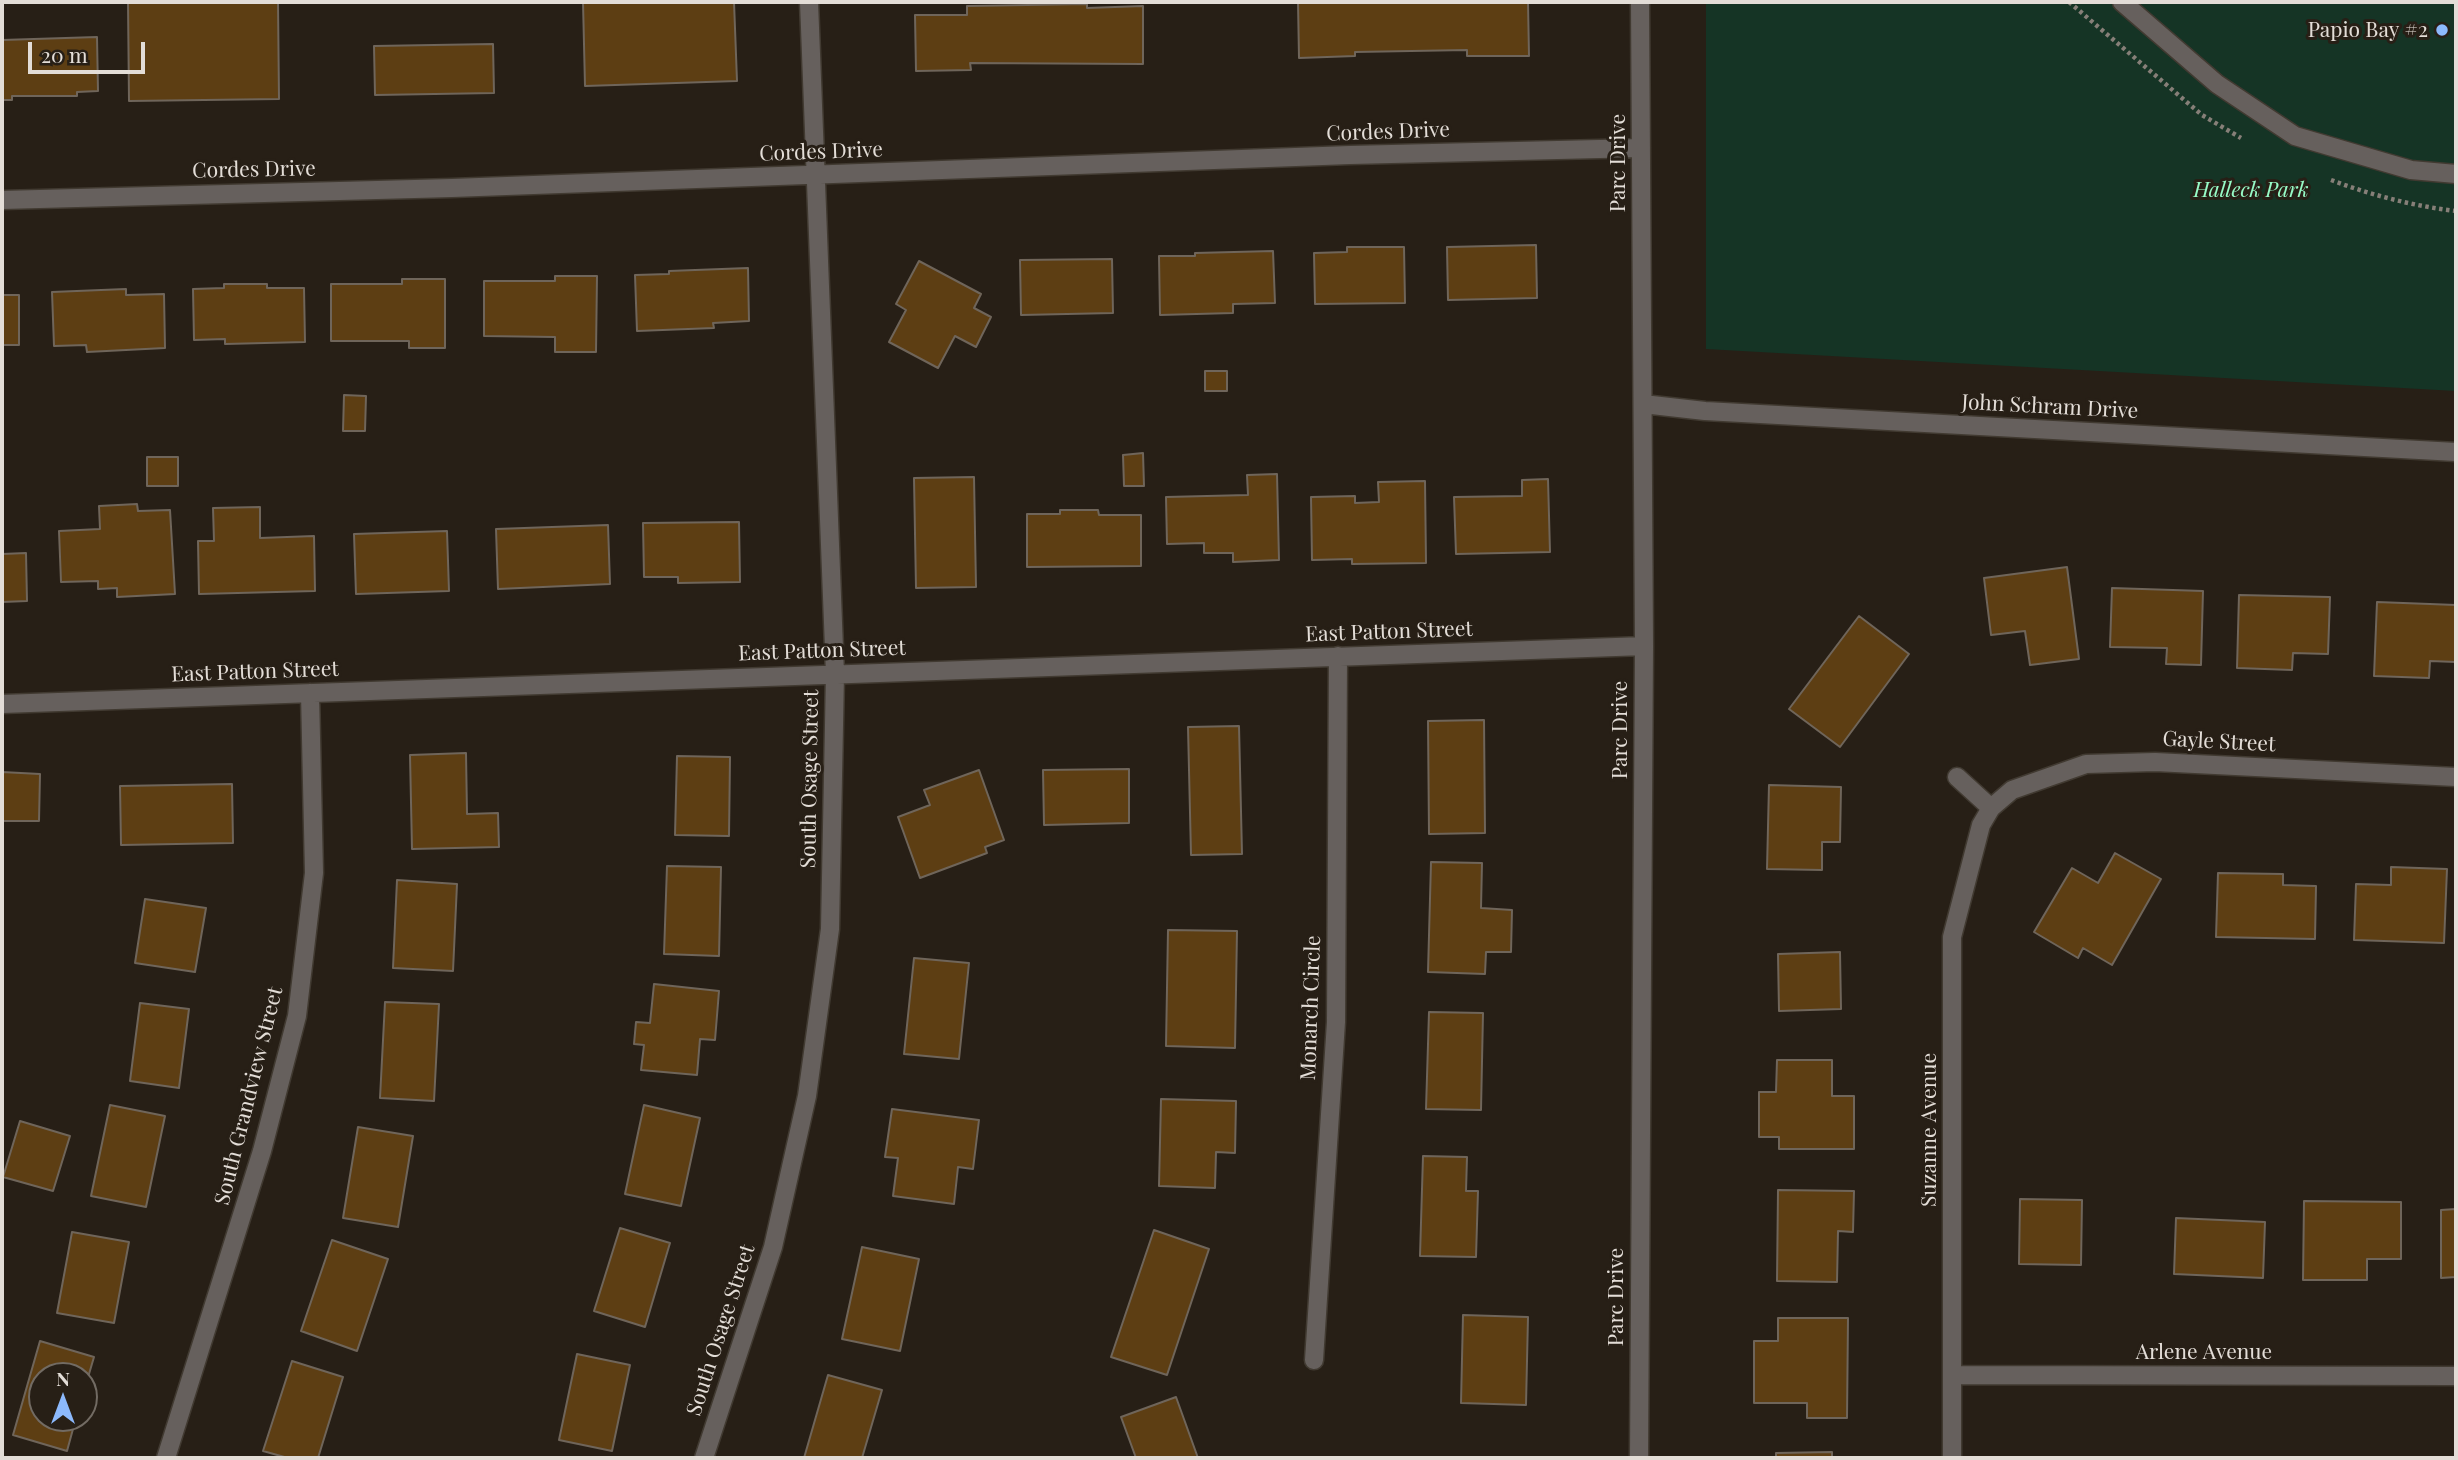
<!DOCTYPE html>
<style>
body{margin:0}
#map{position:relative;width:2458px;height:1460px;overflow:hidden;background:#271f16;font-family:"Playfair Display",serif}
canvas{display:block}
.frame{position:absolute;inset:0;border:4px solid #e3ddd7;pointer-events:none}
.north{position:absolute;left:28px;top:1362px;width:70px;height:70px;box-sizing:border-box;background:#271f16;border:2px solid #726b63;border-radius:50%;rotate:0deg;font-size:19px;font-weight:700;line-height:28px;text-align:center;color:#e3ddd7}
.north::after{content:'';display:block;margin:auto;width:24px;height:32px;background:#8cb9fc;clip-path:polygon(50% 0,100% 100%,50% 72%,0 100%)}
.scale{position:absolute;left:28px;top:42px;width:117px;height:32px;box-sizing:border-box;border:4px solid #e3ddd7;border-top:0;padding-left:9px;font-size:21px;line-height:24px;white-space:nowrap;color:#e3ddd7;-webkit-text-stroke:5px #271f16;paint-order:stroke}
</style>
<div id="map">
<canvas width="2458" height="1460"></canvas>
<div class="frame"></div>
<div class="north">N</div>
<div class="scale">20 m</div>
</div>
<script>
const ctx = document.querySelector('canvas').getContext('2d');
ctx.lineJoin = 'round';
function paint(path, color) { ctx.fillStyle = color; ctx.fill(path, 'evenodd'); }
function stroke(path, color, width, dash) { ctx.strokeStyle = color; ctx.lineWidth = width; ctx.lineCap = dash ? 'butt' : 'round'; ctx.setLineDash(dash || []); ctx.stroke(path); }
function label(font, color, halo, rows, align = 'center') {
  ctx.font = font + ' "Playfair Display",serif'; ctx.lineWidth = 6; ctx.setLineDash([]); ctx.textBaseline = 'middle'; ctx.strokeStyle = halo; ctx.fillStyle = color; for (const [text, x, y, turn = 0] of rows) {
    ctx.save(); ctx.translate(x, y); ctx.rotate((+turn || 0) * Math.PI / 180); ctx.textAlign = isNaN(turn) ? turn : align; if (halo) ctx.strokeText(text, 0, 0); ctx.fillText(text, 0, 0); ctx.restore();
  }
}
paint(new Path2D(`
 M 1706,2 L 2456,2 L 2456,391 L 1706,349 Z`), '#153425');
const building = new Path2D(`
 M 128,2 L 278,2 L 279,99 L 129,101 Z
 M 583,2 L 734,2 L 737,81 L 585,86 Z
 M 1298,2 L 1528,2 L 1529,56 L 1467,56 L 1467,50 L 1355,52 L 1355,56 L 1299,58 Z
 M 1087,4 L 1087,8 L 1143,6 L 1143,64 L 970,63 L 971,70 L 916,71 L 915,15 L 967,15 L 967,6 Z
 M 97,37 L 98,91 L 77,92 L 77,96 L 12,96 L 12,100 L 2,100 L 2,40 Z
 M 493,44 L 494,93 L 375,95 L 374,46 Z
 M 1536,245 L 1537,298 L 1448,300 L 1447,247 Z
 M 1347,247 L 1404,247 L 1405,303 L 1315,304 L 1314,253 L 1347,252 Z
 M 1273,251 L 1275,303 L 1233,304 L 1233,313 L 1160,315 L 1159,256 L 1195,256 L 1195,253 Z
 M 1112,259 L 1113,313 L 1021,315 L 1020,260 Z
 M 919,261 L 981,294 L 974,308 L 991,317 L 976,347 L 955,336 L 938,368 L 889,342 L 906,310 L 896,304 Z
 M 748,268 L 749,321 L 713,323 L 714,328 L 637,331 L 635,275 L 669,274 L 669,271 Z
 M 555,276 L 597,276 L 596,352 L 555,352 L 555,337 L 484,336 L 484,281 L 555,281 Z
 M 402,279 L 445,279 L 445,348 L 409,348 L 409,341 L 331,341 L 331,284 L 402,284 Z
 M 224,284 L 267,284 L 267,288 L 304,288 L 305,342 L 225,344 L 225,339 L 194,340 L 193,289 L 224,288 Z
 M 126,289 L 126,295 L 164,294 L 165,348 L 87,352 L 86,345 L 54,346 L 52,292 Z
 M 2,295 L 19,295 L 19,345 L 2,345 Z
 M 1205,371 L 1227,371 L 1227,391 L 1205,391 Z
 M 344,395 L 366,396 L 365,431 L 343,431 Z
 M 1143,453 L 1144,486 L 1124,486 L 1123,455 Z
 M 147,457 L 178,457 L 178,486 L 147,486 Z
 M 1277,474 L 1279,560 L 1233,562 L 1233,553 L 1204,553 L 1204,543 L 1167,544 L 1166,497 L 1248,495 L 1247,475 Z
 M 974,477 L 976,587 L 916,588 L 914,478 Z
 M 1548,479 L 1550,552 L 1456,554 L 1454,497 L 1522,496 L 1522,480 Z
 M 1425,481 L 1426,563 L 1352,564 L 1352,559 L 1312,560 L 1311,497 L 1355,496 L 1355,503 L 1379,502 L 1378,482 Z
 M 137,504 L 138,511 L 170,510 L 175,594 L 117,597 L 117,588 L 98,589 L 98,581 L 61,582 L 59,531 L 100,529 L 99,506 Z
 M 260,507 L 260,538 L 314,536 L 315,591 L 199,594 L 198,541 L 214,541 L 213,508 Z
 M 1060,510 L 1098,510 L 1099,515 L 1141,515 L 1141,566 L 1027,567 L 1027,514 L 1060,514 Z
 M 739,522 L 740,582 L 678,583 L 678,577 L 644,577 L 643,523 Z
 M 608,525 L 610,584 L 498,589 L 496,529 Z
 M 447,531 L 449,591 L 356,594 L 354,534 Z
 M 26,553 L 27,601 L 2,602 L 2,554 Z
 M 2067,567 L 2079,659 L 2030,665 L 2025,631 L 1991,635 L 1984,578 Z
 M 2112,588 L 2203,591 L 2201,665 L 2166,664 L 2167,648 L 2110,647 Z
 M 2239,595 L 2330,597 L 2328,654 L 2293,653 L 2292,670 L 2237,668 Z
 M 2377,602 L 2456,605 L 2456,662 L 2430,661 L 2429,678 L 2374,676 Z
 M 1859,616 L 1909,654 L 1840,747 L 1789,709 Z
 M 1484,720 L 1485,833 L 1429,834 L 1428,721 Z
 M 1239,726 L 1242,854 L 1191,855 L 1188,727 Z
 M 466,753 L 467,814 L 498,813 L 499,847 L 412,849 L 410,755 Z
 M 677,756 L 730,757 L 729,836 L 675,835 Z
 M 1129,769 L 1129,823 L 1044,825 L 1043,770 Z
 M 979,770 L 1004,840 L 985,847 L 987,853 L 920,878 L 898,817 L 930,805 L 924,790 Z
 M 2,772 L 40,774 L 39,821 L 2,821 Z
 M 232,784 L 233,843 L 121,845 L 120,786 Z
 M 1769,785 L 1841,787 L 1840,842 L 1822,842 L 1822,870 L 1767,869 Z
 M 2115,853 L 2161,879 L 2112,965 L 2083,948 L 2078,958 L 2034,932 L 2072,868 L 2098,883 Z
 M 1431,862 L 1482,863 L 1481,908 L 1512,910 L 1511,952 L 1486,952 L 1485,974 L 1428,972 Z
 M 667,866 L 721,867 L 719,956 L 664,954 Z
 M 2391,867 L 2447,869 L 2444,943 L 2354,940 L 2356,884 L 2391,885 Z
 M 2218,873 L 2283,874 L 2283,885 L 2316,886 L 2315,939 L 2216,937 Z
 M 397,880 L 457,884 L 453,971 L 393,968 Z
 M 145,899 L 206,908 L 195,972 L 135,963 Z
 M 1168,930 L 1237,931 L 1235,1048 L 1166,1046 Z
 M 1840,952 L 1841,1009 L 1779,1011 L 1778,954 Z
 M 914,958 L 969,963 L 959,1059 L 904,1054 Z
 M 654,984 L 719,991 L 715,1040 L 700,1039 L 697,1075 L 641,1070 L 644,1045 L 634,1044 L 636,1022 L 650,1023 Z
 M 385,1002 L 439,1004 L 434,1101 L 380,1098 Z
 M 140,1003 L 189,1009 L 179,1088 L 130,1081 Z
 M 1429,1012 L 1483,1013 L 1481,1110 L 1426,1109 Z
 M 1777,1060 L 1832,1060 L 1832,1096 L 1854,1096 L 1854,1149 L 1779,1149 L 1779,1137 L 1759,1137 L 1759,1092 L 1776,1092 Z
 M 1161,1099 L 1236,1101 L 1235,1153 L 1216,1152 L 1215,1188 L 1159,1186 Z
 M 110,1105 L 165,1116 L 146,1207 L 91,1196 Z
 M 644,1105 L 700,1118 L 681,1206 L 625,1194 Z
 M 892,1109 L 979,1120 L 973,1169 L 958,1167 L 954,1204 L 893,1196 L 898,1158 L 885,1157 Z
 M 20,1121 L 70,1136 L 53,1191 L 3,1177 Z
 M 358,1127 L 413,1136 L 398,1227 L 343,1218 Z
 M 1423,1156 L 1467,1157 L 1466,1191 L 1478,1191 L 1476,1257 L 1420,1256 Z
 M 1778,1190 L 1854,1191 L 1853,1232 L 1838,1231 L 1837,1282 L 1777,1281 Z
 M 2020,1199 L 2082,1200 L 2081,1265 L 2019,1264 Z
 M 2304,1201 L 2401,1202 L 2401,1259 L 2367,1259 L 2367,1280 L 2303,1280 Z
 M 2456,1209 L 2456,1277 L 2441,1278 L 2441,1210 Z
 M 2176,1218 L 2265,1222 L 2263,1278 L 2174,1274 Z
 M 620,1228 L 670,1243 L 645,1327 L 594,1311 Z
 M 1154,1230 L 1209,1249 L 1167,1375 L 1111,1357 Z
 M 72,1232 L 129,1242 L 114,1323 L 57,1313 Z
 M 332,1240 L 388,1259 L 357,1351 L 301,1331 Z
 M 862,1247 L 919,1259 L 900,1351 L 842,1339 Z
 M 1463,1315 L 1528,1317 L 1526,1405 L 1461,1403 Z
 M 1778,1318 L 1848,1318 L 1847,1418 L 1807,1418 L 1807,1403 L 1754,1403 L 1754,1341 L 1778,1341 Z
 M 40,1341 L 94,1357 L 84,1391 L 84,1376 L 42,1376 L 42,1418 L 76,1418 L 67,1451 L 13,1435 Z
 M 577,1354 L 630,1365 L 612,1451 L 559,1440 Z
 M 292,1361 L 343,1377 L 318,1458 L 288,1458 L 263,1451 Z
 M 828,1375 L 882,1390 L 862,1458 L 804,1458 Z
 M 1176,1397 L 1198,1458 L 1136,1458 L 1121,1417 Z
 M 1832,1452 L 1832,1458 L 1776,1458 L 1776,1453 Z`);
paint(building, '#5d3e13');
stroke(building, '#6f655a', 2);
const minor = new Path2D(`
 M 2122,2 L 2217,84 L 2295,136 L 2411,170 L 2456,174
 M 2,200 L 452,188 L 1350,155 L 1641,148
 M 1643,404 L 1705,411 L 2456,452
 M 2,704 L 1644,646
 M 1957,777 L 1991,808
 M 1314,1360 L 1336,1022 L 1338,656
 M 1952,1375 L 2456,1376
 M 166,1458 L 262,1151 L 297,1016 L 314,873 L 310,693
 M 704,1458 L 773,1247 L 807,1096 L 830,929 L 835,674 L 809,2
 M 1639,1458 L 1644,646 L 1640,2
 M 1952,1458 L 1952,937 L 1981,825 L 1991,808 L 2012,790 L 2086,764 L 2155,762 L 2456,777`);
stroke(minor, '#413a31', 21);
stroke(new Path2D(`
 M 2069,2 L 2202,115 L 2241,138
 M 2331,180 C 2371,195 2413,206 2456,211`), '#867f78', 4.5, [3.5, 3.5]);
stroke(minor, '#66605d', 18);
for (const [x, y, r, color] of [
 [2442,30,7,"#8cb9fc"]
]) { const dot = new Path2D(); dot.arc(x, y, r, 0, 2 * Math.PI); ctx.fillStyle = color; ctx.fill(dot); stroke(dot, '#271f16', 2.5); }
label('21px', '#e3ddd7', '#271f16', [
 ["Papio Bay #2",2428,30]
], 'right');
label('21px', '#e3ddd7', '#271f16', [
 ["Cordes Drive",1388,132,-2],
 ["Cordes Drive",821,152,-2],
 ["Parc Drive",1618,163,-90],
 ["Cordes Drive",254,170,-1],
 ["John Schram Drive",2050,407,3],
 ["East Patton Street",1389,632,-2],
 ["East Patton Street",822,651,-2],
 ["East Patton Street",255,672,-2],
 ["Parc Drive",1620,730,-90],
 ["Gayle Street",2219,742,3],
 ["South Osage Street",810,779,-89],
 ["Monarch Circle",1311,1008,-88],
 ["South Grandview Street",249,1096,-76],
 ["Suzanne Avenue",1929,1130,-90],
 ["Parc Drive",1616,1297,-90],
 ["South Osage Street",721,1330,-72],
 ["Arlene Avenue",2204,1352]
]);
label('italic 21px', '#97fbc7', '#271f16', [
 ["Halleck Park",2251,190]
]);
</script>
